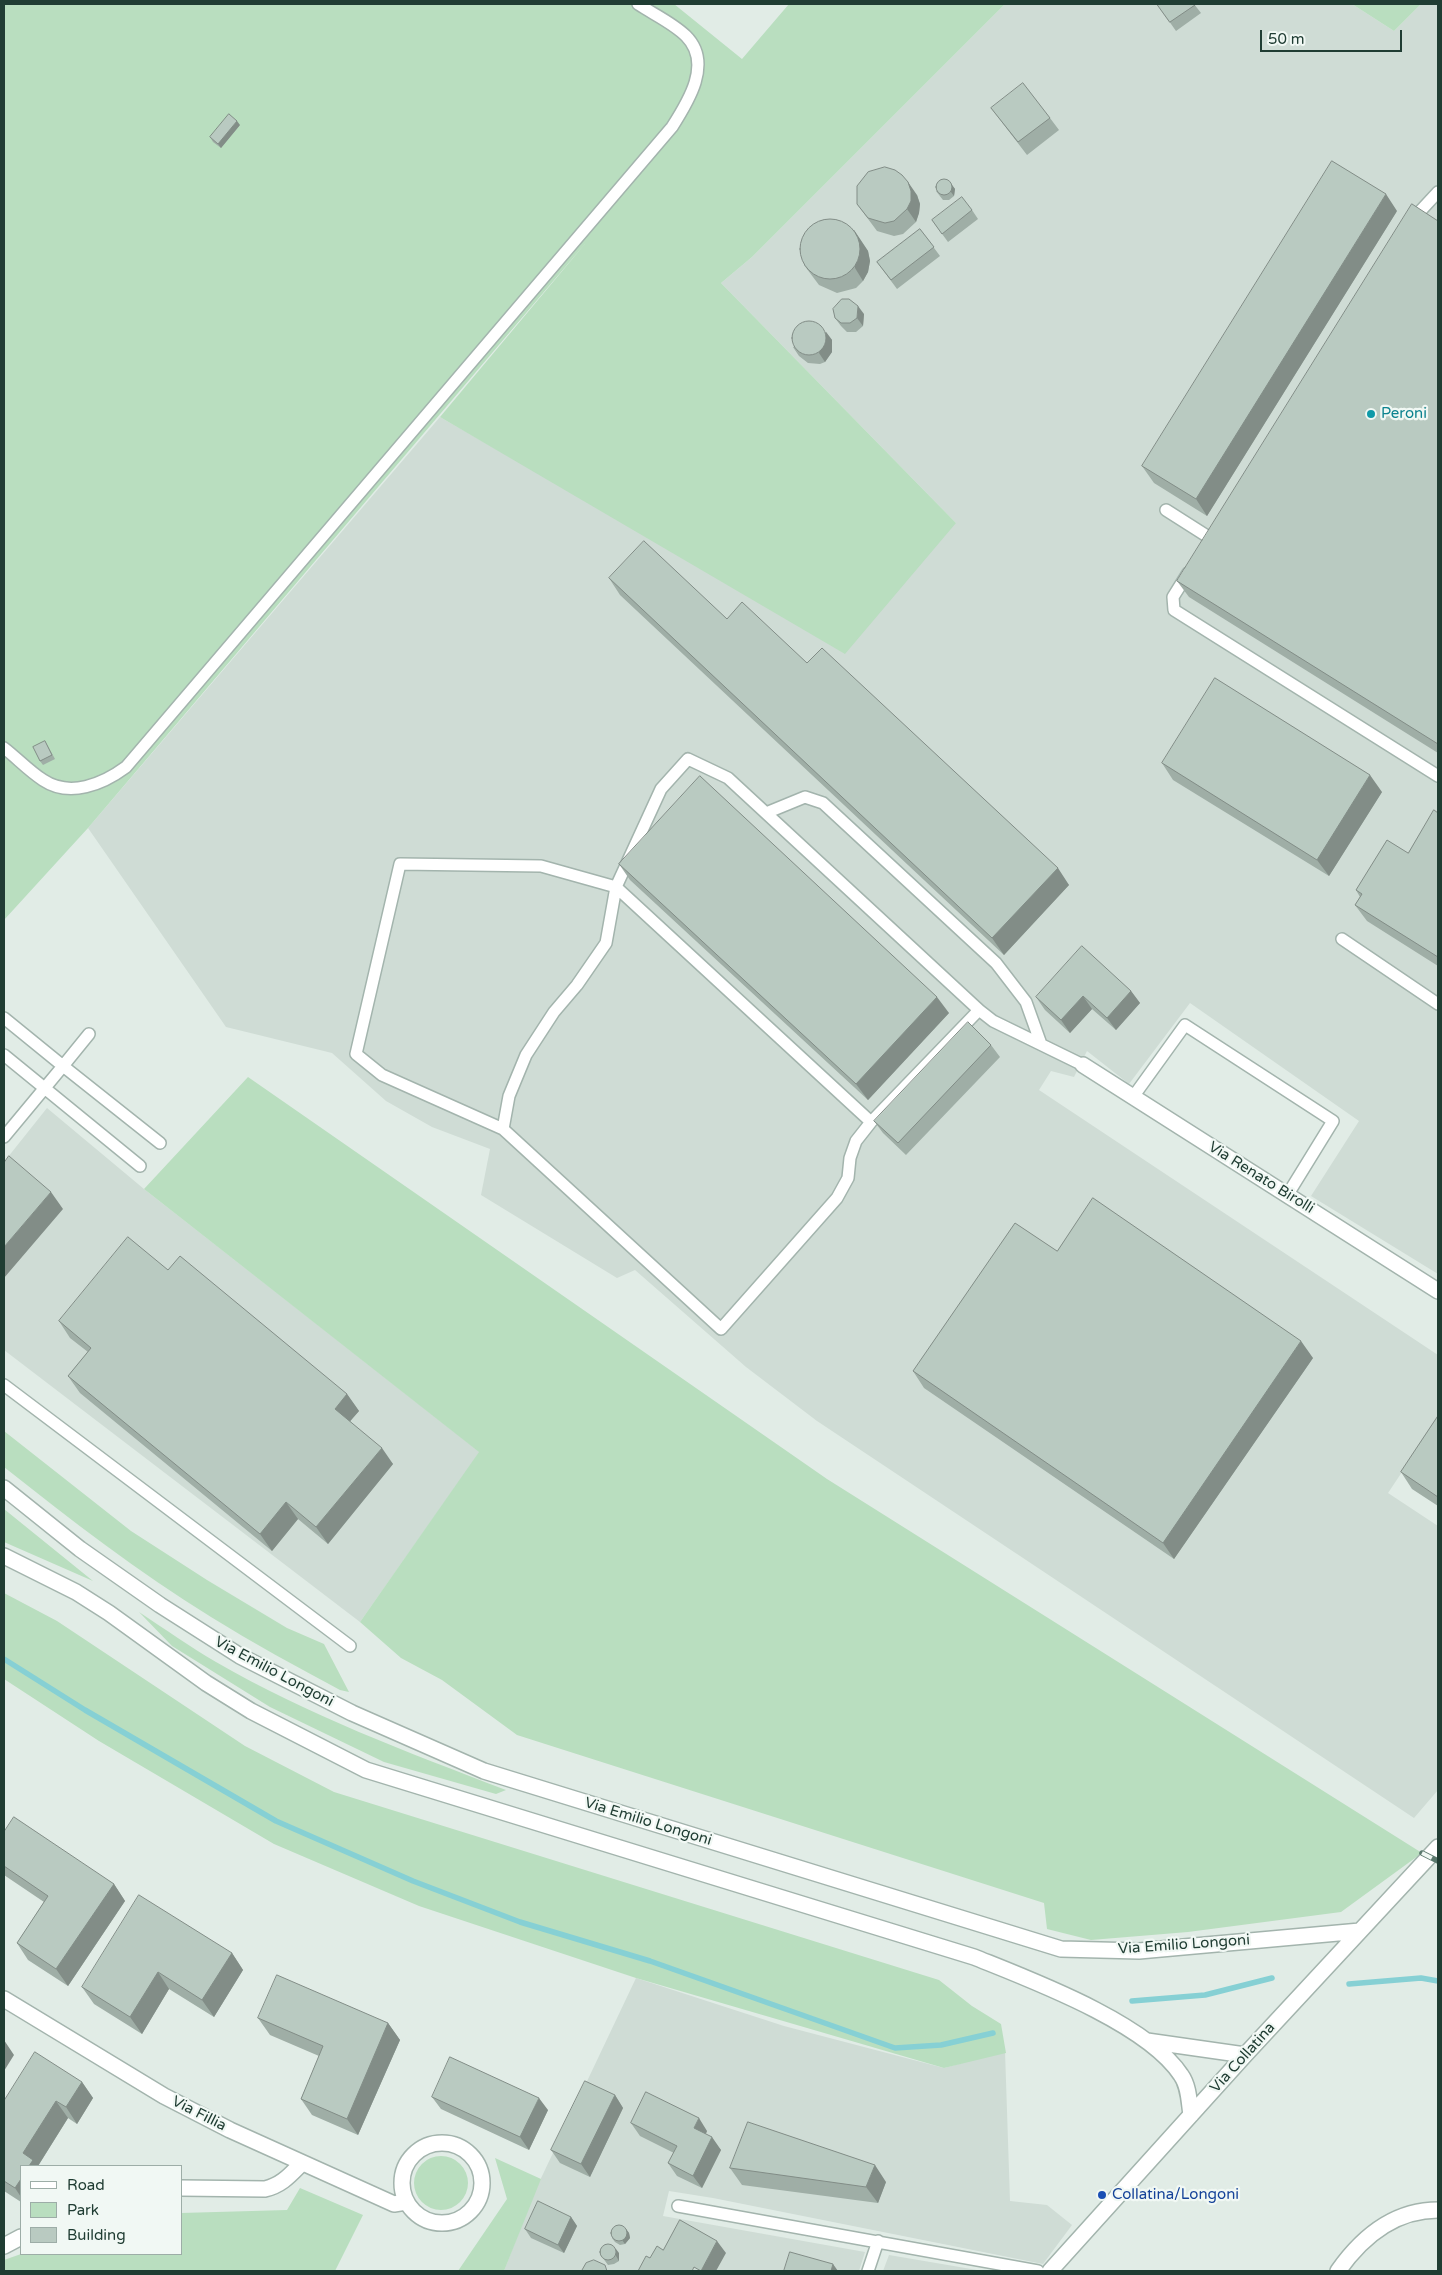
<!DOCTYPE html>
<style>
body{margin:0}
#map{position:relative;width:1442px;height:2275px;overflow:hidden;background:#e1ece6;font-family:"Varela Round",sans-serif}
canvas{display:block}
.frame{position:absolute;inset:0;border:5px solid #203d33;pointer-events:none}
.legend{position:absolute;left:20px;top:2165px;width:162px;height:90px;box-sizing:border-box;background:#f1f8f4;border:1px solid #9dada7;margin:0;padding:6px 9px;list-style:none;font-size:15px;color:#203d33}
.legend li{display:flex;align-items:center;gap:10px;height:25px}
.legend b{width:25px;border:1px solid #9dada7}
.scale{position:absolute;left:1260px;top:30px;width:142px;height:22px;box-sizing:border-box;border:2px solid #203d33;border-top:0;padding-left:6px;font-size:15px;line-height:18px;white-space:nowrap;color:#203d33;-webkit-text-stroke:4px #f1f8f4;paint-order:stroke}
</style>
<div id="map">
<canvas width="1442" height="2275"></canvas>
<div class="frame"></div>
<ul class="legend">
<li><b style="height:6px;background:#fff"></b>Road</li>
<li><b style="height:14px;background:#b9debf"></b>Park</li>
<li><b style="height:14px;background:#b9cac1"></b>Building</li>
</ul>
<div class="scale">50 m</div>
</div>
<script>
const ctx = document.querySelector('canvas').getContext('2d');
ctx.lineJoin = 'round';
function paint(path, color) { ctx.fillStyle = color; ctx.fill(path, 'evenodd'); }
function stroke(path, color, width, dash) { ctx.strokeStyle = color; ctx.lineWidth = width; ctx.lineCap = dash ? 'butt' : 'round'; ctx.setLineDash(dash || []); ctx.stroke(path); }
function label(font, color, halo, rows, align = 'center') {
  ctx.font = font + ' "Varela Round",sans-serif'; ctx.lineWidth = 4.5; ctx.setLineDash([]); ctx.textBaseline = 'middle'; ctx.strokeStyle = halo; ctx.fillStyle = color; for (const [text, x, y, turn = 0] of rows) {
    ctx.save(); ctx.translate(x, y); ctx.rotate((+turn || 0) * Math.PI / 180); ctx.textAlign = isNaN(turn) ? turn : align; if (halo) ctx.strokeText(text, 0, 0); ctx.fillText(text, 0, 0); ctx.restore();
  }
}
paint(new Path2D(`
 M 1005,4 L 1352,4 L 1394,31 L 1421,4 L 1438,4 L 1438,1274 L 1311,1196 L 1359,1121 L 1190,1003 L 1129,1084 L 1087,1051 L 1074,1077 L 1051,1071 L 1039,1090 L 1438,1355 L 1438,1418 L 1388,1493 L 1438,1526 L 1438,1790 L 1414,1818 L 817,1421 L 746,1367 L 635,1270 L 617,1278 L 481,1195 L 490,1149 L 432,1127 L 386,1101 L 332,1053 L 226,1027 L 88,828 L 440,417 L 625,523 L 956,523 L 721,283 L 752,257 Z
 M 47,1108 L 144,1189 L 480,1452 L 360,1622 L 4,1350 L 4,1162 Z
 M 636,1978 L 784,2026 L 944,2068 L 1005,2051 L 1010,2201 L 1047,2205 L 1072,2225 L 1043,2264 L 713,2198 L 669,2191 L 663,2216 L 865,2252 L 859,2271 L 504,2271 L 534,2193 Z
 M 889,2255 L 983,2271 L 883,2271 Z`), '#cfdcd5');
paint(new Path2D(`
 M 4,4 L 674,4 L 742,59 L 789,4 L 1005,4 L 752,257 L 721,283 L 956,523 L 845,654 L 440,417 L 589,239 L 88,828 L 4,920 Z
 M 1352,4 L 1421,4 L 1394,31 Z
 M 248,1077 L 827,1479 L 1422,1853 L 1341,1912 L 1188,1932 L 1091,1940 L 1047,1929 L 1044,1903 L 517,1735 L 442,1680 L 401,1658 L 360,1622 L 479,1452 L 144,1189 Z
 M 4,1431 L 131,1531 L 207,1580 L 287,1628 L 324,1644 L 349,1692 L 340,1690 C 297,1667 253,1643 211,1617 C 138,1572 71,1520 4,1467 Z
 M 4,1509 L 93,1581 L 4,1542 Z
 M 4,1593 L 57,1621 L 245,1746 L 334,1792 L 939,1980 L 972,2006 L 1001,2024 L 1006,2053 L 944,2068 L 636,1978 L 419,1906 L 274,1844 L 99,1741 L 4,1679 Z
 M 139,1612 C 165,1629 190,1647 216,1662 C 308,1715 407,1752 506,1790 L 496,1794 L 384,1762 L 270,1707 L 172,1646 Z
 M414 2183a27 27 0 1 1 54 0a27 27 0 1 1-54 0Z
 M 495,2158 L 541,2179 L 504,2271 L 458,2271 L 507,2199 Z
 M 300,2188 L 363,2215 L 335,2271 L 4,2271 L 4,2260 L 21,2254 L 181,2254 L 181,2213 L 287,2210 Z`), '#b9debf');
stroke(new Path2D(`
 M 4,1659 L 85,1710 L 276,1821 L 413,1881 L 520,1922 L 650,1961 L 895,2048 L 941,2045 L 993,2033
 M 1349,1984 L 1421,1978 L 1438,1981
 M 1132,2001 L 1205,1995 L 1272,1978`), '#86d0d4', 5.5);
const service = new Path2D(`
 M 1412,220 L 1438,192
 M 1166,510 L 1210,538
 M 1188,573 L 1173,597 L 1174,610 L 1438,776
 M 4,748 C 17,758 29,771 43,780 C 70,798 103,784 126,767 L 672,127 C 688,102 713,63 686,36 C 673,23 653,14 638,4
 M 688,759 L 728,778 L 979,1010 L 871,1122 L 616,887 L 661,789 Z
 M 766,813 L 805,797 L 823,803 L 996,963 L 1026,1002 L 1041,1044
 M 1342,939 L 1438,1004
 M 979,1010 L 993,1021 L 1083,1065
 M 4,1018 L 63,1066 L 4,1137
 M 89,1034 L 63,1066 L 160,1143
 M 4,1055 L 140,1166
 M 1133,1097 L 1185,1025 L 1333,1121 L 1288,1194
 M 503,1129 L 382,1075 L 356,1054 L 400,864 L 541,866 L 616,887 L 606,943 L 577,985 L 554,1012 L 526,1055 L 509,1096 L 503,1129 L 721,1329 L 837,1198 L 848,1178 L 850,1158 L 856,1141 L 871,1122
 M 4,1385 L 350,1646
 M 678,2206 L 1038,2271
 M 868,2271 L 878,2241`);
const minor = new Path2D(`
 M 1083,1065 L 1438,1291
 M 4,1999 L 164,2096 L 230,2130 L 394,2204 L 406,2202
 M402 2183a40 40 0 1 1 80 0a40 40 0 1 1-80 0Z
 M 181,2188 L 265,2189 C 282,2185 290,2175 302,2163
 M 4,2246 L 21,2237`);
const tertiary = new Path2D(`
 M 4,1488 L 80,1549 L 160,1605 L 240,1656 L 352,1713 L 484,1771 L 1061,1949 L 1139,1951 L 1360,1931
 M 4,1556 L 76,1592 L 109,1613 L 206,1683 L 251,1711 L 366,1770 L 974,1957 C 1031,1980 1147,2023 1181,2075 C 1189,2086 1189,2102 1191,2115
 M 1147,2041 L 1245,2055
 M 1050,2271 L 1245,2055 L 1438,1847
 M 1338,2271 C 1362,2237 1395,2210 1438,2210`);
stroke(service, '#a3b4ad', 14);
stroke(minor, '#a3b4ad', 18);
stroke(tertiary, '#a3b4ad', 18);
stroke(service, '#fff', 11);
stroke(minor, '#fff', 15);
stroke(tertiary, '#fff', 15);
const rail = new Path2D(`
 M 1422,1853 L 1438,1861`);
stroke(rail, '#5b796e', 5.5);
stroke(rail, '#f1f8f4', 4, [11]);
paint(new Path2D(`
 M 1157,4 L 1194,4 L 1201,13 L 1176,31 Z
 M 991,108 L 1050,118 L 1059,130 L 1027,155 Z
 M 240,125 L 221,148 L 213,142 L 210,137 Z
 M 952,185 L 955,189 L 954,196 L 949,200 L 943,200 L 936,191 Z
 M 917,195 L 920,204 L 919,213 L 916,222 L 903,234 L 894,236 L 877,231 L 857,204 Z
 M 972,210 L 978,219 L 948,242 L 932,220 Z
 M 1397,211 L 1207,516 L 1154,483 L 1142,466 Z
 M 1438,221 L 1438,753 L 1189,597 L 1177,581 Z
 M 920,229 L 940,256 L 897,289 L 877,262 Z
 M 854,230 L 868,251 L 870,261 L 868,272 L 863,281 L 856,288 L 837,293 L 819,285 L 804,265 Z
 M 864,314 L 863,326 L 856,332 L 847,332 L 841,326 L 835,318 Z
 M 826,332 L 832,340 L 832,352 L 825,362 L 820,364 L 808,363 L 799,356 L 793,347 Z
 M 609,578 L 727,619 L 807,663 L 1069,885 L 1004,955 L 620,595 Z
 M 45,741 L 55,759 L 43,765 L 40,761 Z
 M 1162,763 L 1382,792 L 1329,876 L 1173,780 Z
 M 1438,813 L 1438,966 L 1367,921 L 1355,905 L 1360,897 L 1356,890 L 1408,853 Z
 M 619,864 L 949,1013 L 868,1100 L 630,880 Z
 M 1131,991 L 1140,1003 L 1116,1030 L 1092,1009 L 1070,1033 L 1045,1010 L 1036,997 Z
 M 991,1045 L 1000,1057 L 906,1155 L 883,1133 L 874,1121 Z
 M 1057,1251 L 1313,1358 L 1174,1559 L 924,1388 L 913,1371 Z
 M 168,1270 L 347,1394 L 359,1411 L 350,1421 L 393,1464 L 328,1544 L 298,1519 L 272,1551 L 80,1393 L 68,1376 L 88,1352 L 70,1338 L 59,1321 Z
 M 1438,1416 L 1438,1506 L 1412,1489 L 1401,1472 Z
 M 4,1832 L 114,1884 L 125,1901 L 68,1986 L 28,1960 L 17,1943 L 44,1902 L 4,1875 Z
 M 232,1953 L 243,1970 L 214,2017 L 169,1989 L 142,2034 L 94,2004 L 82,1987 Z
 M 258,2018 L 388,2023 L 400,2040 L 358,2135 L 312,2115 L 301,2099 L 319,2056 L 270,2035 Z
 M 82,2082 L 93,2098 L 77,2124 L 68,2118 L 38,2166 L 21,2166 L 21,2202 L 4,2191 L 4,2101 Z
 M 615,2095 L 623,2108 L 590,2177 L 560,2163 L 551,2150 Z
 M 432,2097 L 548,2110 L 529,2150 L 441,2109 Z
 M 631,2123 L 707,2131 L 706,2134 L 721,2150 L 702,2188 L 677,2176 L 668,2163 L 674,2153 L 640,2136 Z
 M 730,2168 L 886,2182 L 878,2203 L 742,2185 Z
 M 571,2217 L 577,2226 L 564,2253 L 531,2238 L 525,2229 Z
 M 626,2229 L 629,2233 L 630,2238 L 625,2244 L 620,2245 L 615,2242 L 612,2238 Z
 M 619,2253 L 619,2261 L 614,2264 L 608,2265 L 600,2254 Z`), '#9faea6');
paint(new Path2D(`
 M 237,121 L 240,125 L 221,148 L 218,144 Z
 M 908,182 L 917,195 L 920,204 L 919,213 L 916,222 L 907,209 Z
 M 952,185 L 955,189 L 954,196 L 951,192 Z
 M 1386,194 L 1397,211 L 1207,516 L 1196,499 Z
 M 854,230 L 868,251 L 870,261 L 868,272 L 863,281 L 855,268 Z
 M 858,306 L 864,314 L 863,326 L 857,318 Z
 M 826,332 L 832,340 L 832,352 L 825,362 L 819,353 Z
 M 1370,775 L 1382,792 L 1329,876 L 1317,860 Z
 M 1058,868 L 1069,885 L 1004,955 L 992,938 Z
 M 1131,991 L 1140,1003 L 1116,1030 L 1107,1018 Z
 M 1083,996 L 1092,1009 L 1070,1033 L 1061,1020 Z
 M 937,997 L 949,1013 L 868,1100 L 856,1084 Z
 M 51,1192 L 63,1209 L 4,1278 L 4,1247 Z
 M 1301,1341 L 1313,1358 L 1174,1559 L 1163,1543 Z
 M 347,1394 L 359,1411 L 346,1426 L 335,1409 Z
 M 382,1448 L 393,1464 L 328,1544 L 316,1527 Z
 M 286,1502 L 298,1519 L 272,1551 L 260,1534 Z
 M 114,1884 L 125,1901 L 68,1986 L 56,1969 Z
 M 232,1953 L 243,1970 L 214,2017 L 202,2000 Z
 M 158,1972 L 169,1989 L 142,2034 L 130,2017 Z
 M 388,2023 L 400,2040 L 358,2135 L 347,2119 Z
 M 4,2040 L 14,2055 L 4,2071 Z
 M 82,2082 L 93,2098 L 77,2124 L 66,2107 Z
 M 615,2095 L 623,2108 L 590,2177 L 581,2164 Z
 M 539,2098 L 548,2110 L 529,2150 L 520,2137 Z
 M 56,2101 L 68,2118 L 38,2166 L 29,2166 L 23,2153 Z
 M 699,2118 L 707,2131 L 702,2141 L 694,2128 Z
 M 712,2137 L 721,2150 L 702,2188 L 693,2176 Z
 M 875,2165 L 886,2182 L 878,2203 L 866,2187 Z
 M 21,2179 L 21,2197 L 15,2188 Z
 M 571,2217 L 577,2226 L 564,2253 L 558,2245 Z
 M 626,2229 L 629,2233 L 630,2238 L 625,2244 L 622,2240 Z
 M 717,2241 L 726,2253 L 716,2271 L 701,2271 Z
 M 616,2249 L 619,2253 L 619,2261 L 616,2256 Z
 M 833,2264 L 838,2271 L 831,2271 Z`), '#828d87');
const building = new Path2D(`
 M 1157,4 L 1194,4 L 1195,5 L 1170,22 Z
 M 1023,83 L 1050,118 L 1018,142 L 991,108 Z
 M 229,114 L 237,121 L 218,144 L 210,137 Z
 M 1332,161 L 1386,194 L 1196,499 L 1142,466 Z
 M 885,167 L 895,170 L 902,175 L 908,182 L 911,191 L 911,201 L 907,209 L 894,221 L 885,223 L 868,218 L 857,204 L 857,186 L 868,172 Z
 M936 187a8 8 0 1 1 16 0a8 8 0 1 1-16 0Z
 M 962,197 L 972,210 L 942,234 L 932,220 Z
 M 1412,204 L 1438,221 L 1438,744 L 1177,581 Z
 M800 249a30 30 0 1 1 60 0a30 30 0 1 1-60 0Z
 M 920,229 L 934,247 L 891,280 L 877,262 Z
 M 842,299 L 849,299 L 858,306 L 857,318 L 850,323 L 841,323 L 835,318 L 833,309 Z
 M792 338a17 17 0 1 1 34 0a17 17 0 1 1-34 0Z
 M 644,541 L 727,619 L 742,602 L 807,663 L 822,648 L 1058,868 L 992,938 L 609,578 Z
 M 1215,678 L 1370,775 L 1317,860 L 1162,763 Z
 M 45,741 L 52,755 L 40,761 L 33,747 Z
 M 700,776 L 937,997 L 856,1084 L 619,864 Z
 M 1434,810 L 1438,813 L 1438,957 L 1355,905 L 1362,894 L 1356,890 L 1387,840 L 1408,853 Z
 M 1082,946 L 1131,991 L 1107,1018 L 1083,996 L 1061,1020 L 1036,997 Z
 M 968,1022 L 991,1045 L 898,1143 L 874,1121 Z
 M 9,1156 L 51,1192 L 4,1247 L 4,1163 Z
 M 1093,1198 L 1301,1341 L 1163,1543 L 913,1371 L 1015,1223 L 1057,1251 Z
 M 128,1237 L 168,1270 L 180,1256 L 347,1394 L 335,1409 L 382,1448 L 316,1527 L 286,1502 L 260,1534 L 68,1376 L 91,1348 L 59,1321 Z
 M 1438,1416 L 1438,1497 L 1401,1472 Z
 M 14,1817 L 114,1884 L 56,1969 L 17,1943 L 48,1896 L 4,1866 L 4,1832 Z
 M 139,1895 L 232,1953 L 202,2000 L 158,1972 L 130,2017 L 82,1987 Z
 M 277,1975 L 388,2023 L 347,2119 L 301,2099 L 323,2046 L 258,2018 Z
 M 35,2052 L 82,2082 L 66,2107 L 56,2101 L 23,2153 L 33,2160 L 29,2166 L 21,2166 L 21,2179 L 15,2188 L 4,2181 L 4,2101 Z
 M 450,2057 L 539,2098 L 520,2137 L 432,2097 Z
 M 585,2081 L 615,2095 L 581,2164 L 551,2150 Z
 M 646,2092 L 699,2118 L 694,2128 L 712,2137 L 693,2176 L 668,2163 L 677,2146 L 631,2123 Z
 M 748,2122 L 875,2165 L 866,2187 L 730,2168 Z
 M 538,2201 L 571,2217 L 558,2245 L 525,2229 Z
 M 680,2220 L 717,2241 L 701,2271 L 694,2267 L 692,2271 L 638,2271 L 646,2256 L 650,2258 L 657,2246 L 663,2250 Z
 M611 2233a8 8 0 1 1 16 0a8 8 0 1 1-16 0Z
 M600 2252a8 8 0 1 1 16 0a8 8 0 1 1-16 0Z
 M 790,2252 L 833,2264 L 831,2271 L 784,2271 Z
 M 594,2260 L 605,2265 L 607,2271 L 582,2271 L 582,2270 L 586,2263 Z`);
paint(building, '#b9cac1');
stroke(building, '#828d87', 1);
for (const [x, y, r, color] of [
 [1371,414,5,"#0f9aa8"],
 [1102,2195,5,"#1a4fb4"]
]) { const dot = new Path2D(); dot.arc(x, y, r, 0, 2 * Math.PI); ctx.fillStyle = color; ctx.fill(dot); stroke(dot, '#f1f8f4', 2); }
label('15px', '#0d838f', '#f1f8f4', [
 ["Peroni",1381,414]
], 'left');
label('15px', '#203d33', '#f1f8f4', [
 ["Via Renato Birolli",1261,1178,32],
 ["Via Emilio Longoni",274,1672,28],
 ["Via Emilio Longoni",648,1822,17],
 ["Via Emilio Longoni",1184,1945,-4],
 ["Via Collatina",1243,2058,-48],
 ["Via Fillia",199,2114,27]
]);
label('15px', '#164399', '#f1f8f4', [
 ["Collatina/Longoni",1112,2195]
], 'left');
</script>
